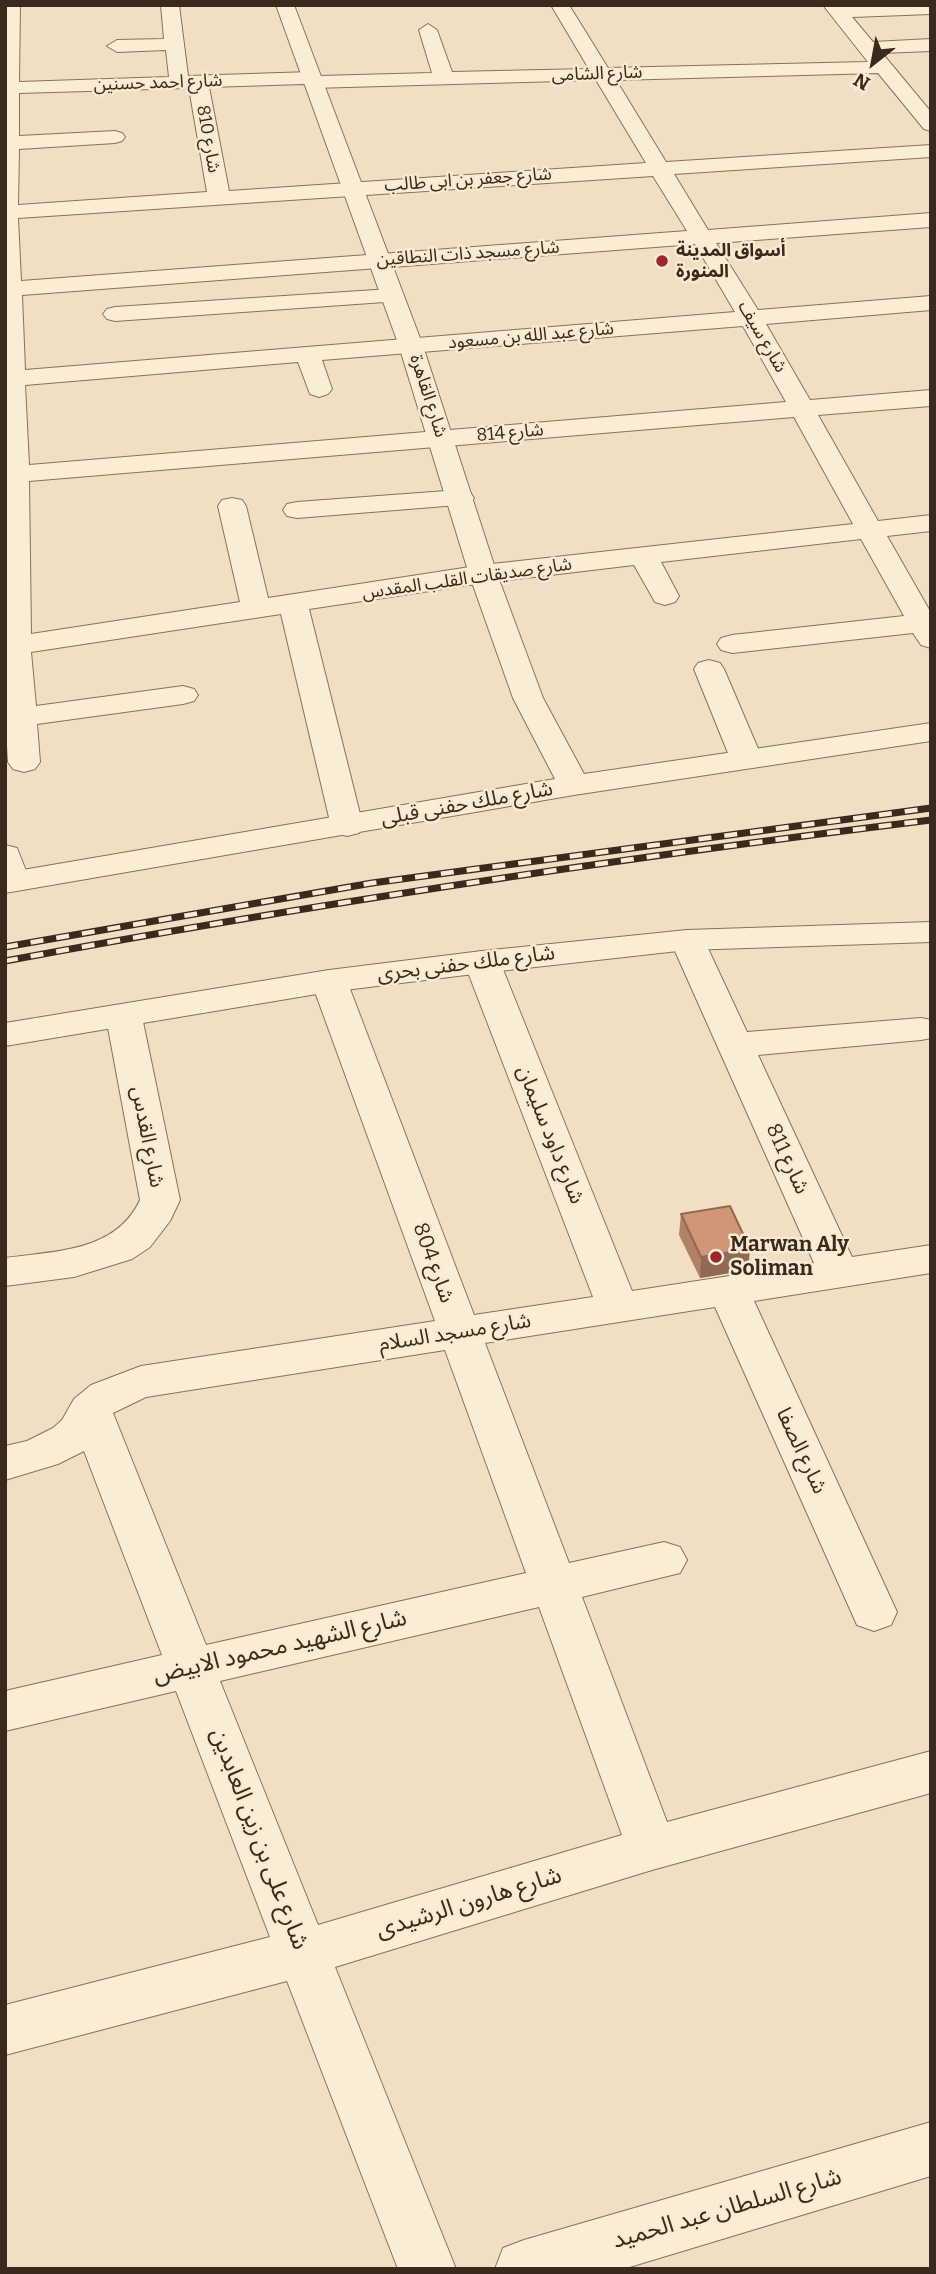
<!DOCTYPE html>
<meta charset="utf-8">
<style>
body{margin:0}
#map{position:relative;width:936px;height:2274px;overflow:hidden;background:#f0dfc2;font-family:Bitter,serif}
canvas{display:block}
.frame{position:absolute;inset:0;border:7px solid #3a291d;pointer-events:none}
.north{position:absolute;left:838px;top:28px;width:70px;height:70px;-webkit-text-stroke:5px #f7ead2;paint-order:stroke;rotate:211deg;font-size:19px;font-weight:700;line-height:28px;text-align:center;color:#3a291d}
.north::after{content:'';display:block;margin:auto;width:24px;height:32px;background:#3a291d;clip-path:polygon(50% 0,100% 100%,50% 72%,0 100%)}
</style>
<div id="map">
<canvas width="936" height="2274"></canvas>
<div class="frame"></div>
<div class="north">N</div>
</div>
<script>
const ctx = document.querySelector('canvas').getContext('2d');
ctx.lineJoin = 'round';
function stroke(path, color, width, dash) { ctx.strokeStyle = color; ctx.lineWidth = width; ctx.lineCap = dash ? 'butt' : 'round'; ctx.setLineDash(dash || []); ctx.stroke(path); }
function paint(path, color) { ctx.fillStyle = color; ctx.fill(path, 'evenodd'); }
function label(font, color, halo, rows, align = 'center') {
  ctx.font = font + ' Bitter,"Noto Sans Arabic",serif'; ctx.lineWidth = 5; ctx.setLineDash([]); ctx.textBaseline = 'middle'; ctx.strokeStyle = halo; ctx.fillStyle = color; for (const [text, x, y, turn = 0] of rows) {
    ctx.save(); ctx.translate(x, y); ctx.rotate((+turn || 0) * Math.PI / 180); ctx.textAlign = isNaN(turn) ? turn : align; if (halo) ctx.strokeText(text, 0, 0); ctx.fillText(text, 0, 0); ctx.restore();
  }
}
const minor = new Path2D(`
 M 5,5 L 20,5 L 19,82 L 169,77 L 166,50 L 117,52 L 107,46 L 117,40 L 164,39 L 161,5 L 179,5 L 188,76 L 311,72 L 319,76 L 432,73 L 419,30 L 428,24 L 437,30 L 452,72 L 589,69 L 551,5 L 569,5 L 608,68 L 868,62 L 823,5 L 931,5 L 931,14 L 852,17 L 873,42 L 931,39 L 931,51 L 882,53 L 931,112 L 931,131 L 924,129 L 878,73 L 616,80 L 666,162 L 931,145 L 931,157 L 674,174 L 708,230 L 931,213 L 931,227 L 716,243 L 758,310 L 931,296 L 931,310 L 766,324 L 810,400 L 931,390 L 931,406 L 818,415 L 878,521 L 931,515 L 931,531 L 887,536 L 931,613 L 931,648 L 921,645 L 913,633 L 732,653 L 721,650 L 717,644 L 721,638 L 732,635 L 904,616 L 861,539 L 661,562 L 679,596 L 675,602 L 665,605 L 655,602 L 634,565 L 483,583 L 309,609 L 363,826 L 359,833 L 347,836 L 335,833 L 331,826 L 281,614 L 31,652 L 36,706 L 183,686 L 194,689 L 198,695 L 194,701 L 183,704 L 37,724 L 40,762 L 35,769 L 24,772 L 13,769 L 8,762 L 5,715 ZM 596,80 L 646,163 L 229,191 L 209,87 L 304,84 L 312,88 ZM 189,88 L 207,192 L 18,205 L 19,149 L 115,143 L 122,141 L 125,137 L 122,133 L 115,131 L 19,136 L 19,93 ZM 653,176 L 687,231 L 21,281 L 18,218 ZM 695,244 L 735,312 L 25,370 L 22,295 ZM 743,326 L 786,402 L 29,465 L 25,385 L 298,362 L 310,394 L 319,397 L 328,394 L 332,389 L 322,360 ZM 794,417 L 853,524 L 483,565 L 268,598 L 246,506 L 242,500 L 232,498 L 222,500 L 218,506 L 240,602 L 31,634 L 29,481 Z
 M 391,289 L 399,291 L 403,296 L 399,301 L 115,321 L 107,319 L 103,314 L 107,309 L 115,307 Z
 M 460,490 L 470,492 L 474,498 L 470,504 L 297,518 L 287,516 L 283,510 L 287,504 L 297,502 Z
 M 709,660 L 720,663 L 724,669 L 762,758 L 757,765 L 746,768 L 735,765 L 730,758 L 694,669 L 698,663 Z
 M 5,845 L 17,848 L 30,881 L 25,888 L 13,891 L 5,889 Z
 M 687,930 L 699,933 L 704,940 L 747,1032 L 921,1018 L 931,1020 L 931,1038 L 921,1040 L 758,1055 L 852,1257 L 931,1245 L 931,1273 L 754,1301 L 897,1612 L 891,1625 L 874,1631 L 857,1625 L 715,1307 L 485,1343 L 569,1563 L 664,1542 L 680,1547 L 687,1560 L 680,1573 L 582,1597 L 667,1822 L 931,1751 L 931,1793 L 652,1870 L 335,1967 L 456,2269 L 398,2269 L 287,1981 L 5,2055 L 5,2005 L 270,1937 L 176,1691 L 5,1731 L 5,1691 L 162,1655 L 84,1451 L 58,1464 L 5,1480 L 5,1446 L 27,1441 L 53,1428 L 62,1420 L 74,1399 L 91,1385 L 141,1366 L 435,1321 L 311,981 L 316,973 L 329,970 L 342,973 L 347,981 L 474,1315 L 593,1297 L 464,962 L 469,954 L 482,951 L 495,954 L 500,962 L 632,1291 L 814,1263 L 670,940 L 675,933 ZM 445,1350 L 526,1573 L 206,1645 L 113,1413 L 146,1397 ZM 539,1607 L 622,1835 L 318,1925 L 220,1681 Z
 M 124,1006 L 137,1009 L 142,1017 L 180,1200 L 170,1221 L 150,1247 L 132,1259 L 74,1277 L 5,1286 L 5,1258 C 55,1251 116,1252 140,1200 L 106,1017 L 111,1009 Z
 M 931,2122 L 931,2176 L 623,2269 L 495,2269 L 503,2248 L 524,2240 Z`);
const tertiary = new Path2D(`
 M 276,5 L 294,5 L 423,346 L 497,574 L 543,698 L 584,774 L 931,723 L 931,741 L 574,795 L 5,893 L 5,873 L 555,779 L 513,698 L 469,574 L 399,346 Z
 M 931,922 L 931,942 L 687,950 L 482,973 L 329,992 L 5,1046 L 5,1023 L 329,970 L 482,951 L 687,930 Z`);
stroke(minor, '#8b7058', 2);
stroke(tertiary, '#8b7058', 2);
paint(minor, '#faedd6');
paint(tertiary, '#faedd6');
const rail = new Path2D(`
 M 5,947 L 372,883 L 931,808
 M 5,961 C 312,904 621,858 931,820`);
stroke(rail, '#3a291d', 7);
stroke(rail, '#f7ead2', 4.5, [13]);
paint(new Path2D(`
 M 681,1214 L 748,1270 L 700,1278 L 679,1235 Z`), '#b38165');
paint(new Path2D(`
 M 750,1249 L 748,1270 L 700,1278 L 701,1257 Z`), '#926953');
const building = new Path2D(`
 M 730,1206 L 750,1249 L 701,1257 L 681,1214 Z`);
paint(building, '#d09676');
stroke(building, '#926953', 2);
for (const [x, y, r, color] of [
 [662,261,7,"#9d252e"],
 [716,1257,7,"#9d252e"]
]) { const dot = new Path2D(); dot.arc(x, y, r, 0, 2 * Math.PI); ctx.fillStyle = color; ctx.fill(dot); stroke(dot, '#f7ead2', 2.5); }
label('18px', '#3a291d', '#f7ead2', [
 ["شارع الشامى",597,74,-2],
 ["شارع احمد حسنين",158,83,-2],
 ["شارع 810",208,139,80],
 ["شارع جعفر بن ابى طالب",468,180,-4],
 ["شارع مسجد ذات النطاقين",468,254,-4],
 ["شارع عبد الله بن مسعود",531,336,-5],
 ["شارع سيف",762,337,60],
 ["شارع القاهرة",428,396,72],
 ["شارع 814",510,433,-5],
 ["شارع صديقات القلب المقدس",467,579,-8]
]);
label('bold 18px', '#3a291d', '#f7ead2', [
 ["أسواق المدينة",676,251],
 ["المنورة",676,272]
], 'left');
label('21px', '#3a291d', '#f7ead2', [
 ["شارع ملك حفنى قبلى",467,804,-10],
 ["شارع ملك حفنى بحرى",466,964,-7],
 ["شارع داود سليمان",550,1135,68],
 ["شارع القدس",147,1137,79],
 ["شارع 811",787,1159,65],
 ["شارع 804",433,1263,70],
 ["شارع مسجد السلام",455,1333,-9],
 ["شارع الصفا",801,1451,65]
]);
label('bold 21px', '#3a291d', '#f7ead2', [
 ["Marwan Aly",730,1245],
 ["Soliman",730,1269]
], 'left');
label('24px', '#3a291d', '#f7ead2', [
 ["شارع الشهيد محمود الابيض",280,1647,-13],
 ["شارع على بن زين العابدين",259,1839,69],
 ["شارع هارون الرشيدى",469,1903,-17],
 ["شارع السلطان عبد الحميد",727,2209,-16]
]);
</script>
